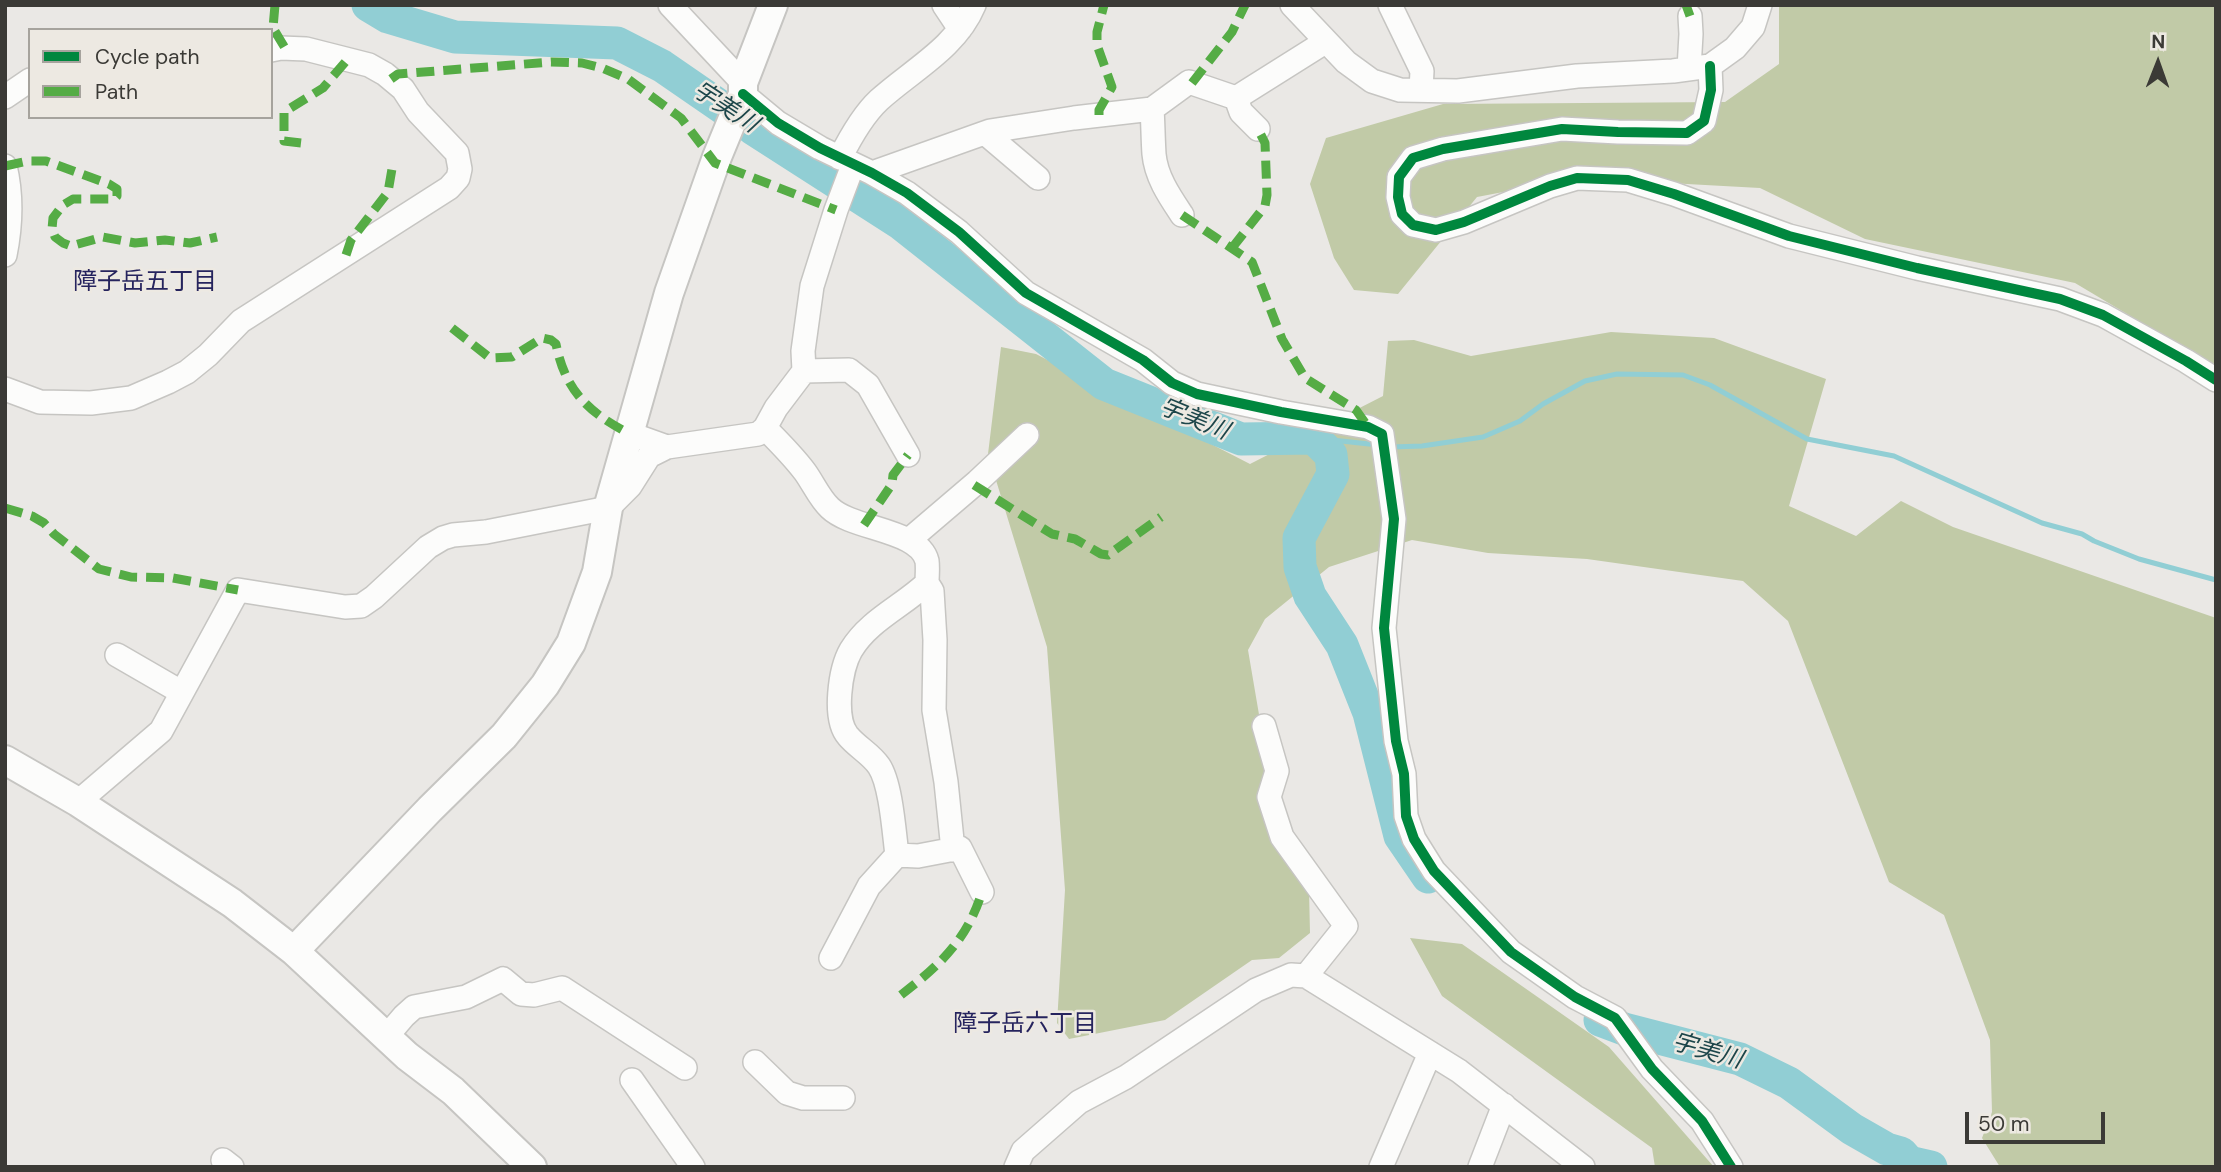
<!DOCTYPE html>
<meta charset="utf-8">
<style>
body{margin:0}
#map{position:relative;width:2221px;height:1172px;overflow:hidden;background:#eae8e5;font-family:"DM Sans",sans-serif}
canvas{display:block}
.frame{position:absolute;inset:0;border:7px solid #3b3a36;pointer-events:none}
.legend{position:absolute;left:28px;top:28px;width:245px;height:91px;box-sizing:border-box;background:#ede9e2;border:2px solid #a6a39d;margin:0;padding:9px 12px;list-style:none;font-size:21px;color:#3b3a36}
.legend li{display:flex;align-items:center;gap:14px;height:35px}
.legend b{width:35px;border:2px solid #a6a39d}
.north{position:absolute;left:2123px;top:28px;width:70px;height:70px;-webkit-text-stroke:5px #ede9e2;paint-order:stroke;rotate:1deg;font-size:19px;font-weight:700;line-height:28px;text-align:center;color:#3b3a36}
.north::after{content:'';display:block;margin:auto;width:24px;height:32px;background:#3b3a36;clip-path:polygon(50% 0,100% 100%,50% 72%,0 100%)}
.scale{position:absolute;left:1965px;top:1112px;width:140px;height:32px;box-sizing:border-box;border:4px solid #3b3a36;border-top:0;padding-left:9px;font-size:21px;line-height:24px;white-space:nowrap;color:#3b3a36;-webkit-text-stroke:5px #ede9e2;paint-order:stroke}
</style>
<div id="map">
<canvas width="2221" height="1172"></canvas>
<div class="frame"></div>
<ul class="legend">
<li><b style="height:9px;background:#00873e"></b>Cycle path</li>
<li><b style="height:9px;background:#55ac45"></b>Path</li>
</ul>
<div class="north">N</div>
<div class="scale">50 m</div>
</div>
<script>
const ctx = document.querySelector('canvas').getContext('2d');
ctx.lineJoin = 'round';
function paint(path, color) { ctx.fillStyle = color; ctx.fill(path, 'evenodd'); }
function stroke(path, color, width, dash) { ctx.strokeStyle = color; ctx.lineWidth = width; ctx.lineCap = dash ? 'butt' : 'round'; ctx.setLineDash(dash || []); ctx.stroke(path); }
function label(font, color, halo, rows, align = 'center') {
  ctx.font = font + ' "DM Sans","Noto Sans JP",sans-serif'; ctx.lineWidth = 5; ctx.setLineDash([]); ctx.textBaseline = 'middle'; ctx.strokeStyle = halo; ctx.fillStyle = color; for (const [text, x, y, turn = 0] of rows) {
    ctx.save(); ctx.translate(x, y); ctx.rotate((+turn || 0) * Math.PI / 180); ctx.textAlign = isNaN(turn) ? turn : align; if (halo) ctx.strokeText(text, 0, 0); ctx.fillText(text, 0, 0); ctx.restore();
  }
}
paint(new Path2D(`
 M 1779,5 L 2216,5 L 2216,367 L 2075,283 L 1865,239 L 1760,188 L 1577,178 L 1477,197 L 1398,294 L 1354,290 L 1334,258 L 1310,184 L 1326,138 L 1443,104 L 1725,102 L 1779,64 Z
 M 1611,332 L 1714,338 L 1826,379 L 1789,506 L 1856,536 L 1901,501 L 1953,527 L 2216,618 L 2216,1167 L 2000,1167 L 1982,1138 L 1992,1112 L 1990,1040 L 1944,915 L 1889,882 L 1788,621 L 1743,581 L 1587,559 L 1488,553 L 1412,540 L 1329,567 L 1265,619 L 1248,650 L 1278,826 L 1309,890 L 1310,933 L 1279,958 L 1252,960 L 1165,1020 L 1069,1039 L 1057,1023 L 1065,890 L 1047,647 L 988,454 L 1001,347 L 1036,354 L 1250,464 L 1383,396 L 1388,341 L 1414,340 L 1471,356 Z
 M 1410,938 L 1462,944 L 1609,1047 L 1714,1167 L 1655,1167 L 1652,1148 L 1442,996 Z`), '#c1caa7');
stroke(new Path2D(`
 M 1314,438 L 1378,445
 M 1391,447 L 1422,446 L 1483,437 L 1520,421 L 1543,404 L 1585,381 L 1617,374 L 1683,375 L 1710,385 L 1807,439 L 1894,456 L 2042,523 L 2082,534 L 2094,541 L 2139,559 L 2216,580`), '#91ced4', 5);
stroke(new Path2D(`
 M 368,5 L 388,17 L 455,37 L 617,43 L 662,66 L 752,128 L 900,223 L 1104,384 L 1241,439 L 1314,438 L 1331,455 L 1333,474 L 1299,538 L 1300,567 L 1310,596 L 1342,645 L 1369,713 L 1400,836 L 1428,877
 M 1600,1020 L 1624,1029 L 1740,1059 L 1789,1083 L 1852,1129 L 1887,1149 L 1901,1153 L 1909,1162 L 1931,1167`), '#91ced4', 33);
const minor = new Path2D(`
 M 670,5 L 743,83
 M 944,5 L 960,29
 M 1292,5 L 1346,62 L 1372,81 L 1400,90 L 1458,91 L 1577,76 L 1673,71 L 1710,66 L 1735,48 L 1753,27 L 1760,5
 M 1390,5 L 1422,71 L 1421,90
 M 1710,66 L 1711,90 L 1704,121 L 1687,133 L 1618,132 L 1562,129 L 1443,149 L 1413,158 L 1399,177 L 1398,197 L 1402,214 L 1413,225 L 1436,230 L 1464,222 L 1550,186 L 1577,178 L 1628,180 L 1674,194 L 1789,236 L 1917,268 L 2060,299 L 2103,315 L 2186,361 L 2216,380
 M 1689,69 L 1691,34 L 1690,16
 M 743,94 L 778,123 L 820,148 L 872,173 L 907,193 L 959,232 L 1026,293 L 1143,360 L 1172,383 L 1197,394 L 1281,412 L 1368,427 L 1382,434 L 1394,519 L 1384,628 L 1396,741 L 1404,774 L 1406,816 L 1414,839 L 1434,871 L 1511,952 L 1575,997 L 1615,1018 L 1652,1069 L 1702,1121 L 1731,1167
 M 5,97 L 30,80
 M 1236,98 L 1241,112 L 1258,129
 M 1152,109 C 1153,124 1153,139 1154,154 C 1156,177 1170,197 1182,215
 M 985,133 L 1038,178
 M 840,158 C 849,140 864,114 879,100 C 912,70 956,48 974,5
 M 5,166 C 12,195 11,225 5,255
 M 872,173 L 990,131 L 1074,118 L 1152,109 L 1189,82 L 1236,98 L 1325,42
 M 804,371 L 849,370 L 868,385 L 908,455
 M 5,389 L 40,402 L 91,403 L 131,398 L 168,382 L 187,372 L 208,355 L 241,321 L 449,188 L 458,178 L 460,169 L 457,153 L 418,112 L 403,89 L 385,74 L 369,65 L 306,49 L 281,48 L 271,50
 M 765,428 C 779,442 793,456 805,472 C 813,483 820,499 830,508 C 853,530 919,529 927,561 C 928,568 927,576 927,583 C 903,606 869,620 851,650 C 840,669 833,719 848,736 C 857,747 871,754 879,766 C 891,784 894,832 897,855 L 869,886 L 831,958
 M 628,433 L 667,447 L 758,434 L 765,428 L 776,408 L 804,371 L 803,351 L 812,286 L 836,210 L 853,165
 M 909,540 L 977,482 L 1027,435
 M 927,583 L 932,591 L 935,640 L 934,710 L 946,782 L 953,850
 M 117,655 L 181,692
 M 1264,726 L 1277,771 L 1269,797 L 1282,837 L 1346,926 L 1306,976
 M 78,802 L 161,731 L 238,590 L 345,607 L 361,606 L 374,597 L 428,547 L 443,538 L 453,535 L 486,532 L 608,508 L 630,486 L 649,456 L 667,447
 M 897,855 L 918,856 L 960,848 L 982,892
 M 386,1037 L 404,1016 L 414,1007 L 466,997 L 503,979 L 521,994 L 534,995 L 562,988 L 685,1068
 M 755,1062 L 787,1093 L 803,1098 L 843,1098
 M 632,1080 L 693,1167
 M 223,1160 L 232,1167
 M 1016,1167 L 1023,1151 L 1079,1102 L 1126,1077 L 1256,990 L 1291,975 L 1306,976 L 1459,1071 L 1583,1167
 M 1381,1167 L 1430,1053
 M 1480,1167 L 1504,1105`);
const tertiary = new Path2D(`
 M 5,760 L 78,802 L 232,903 L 294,951 L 407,1056 L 453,1091 L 532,1167
 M 294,951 L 430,809 L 504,736 L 545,685 L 571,643 L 597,572 L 608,508 L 669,293 L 717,157 L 743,94 L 743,83 L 773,5`);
stroke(minor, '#c6c5c2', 26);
stroke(tertiary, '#c6c5c2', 32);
stroke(minor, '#fcfcfb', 23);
stroke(tertiary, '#fcfcfb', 28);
stroke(new Path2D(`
 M 275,5 L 273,28 L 285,48
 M 1686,5 L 1690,16
 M 391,79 L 398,74 L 551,62 L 582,63 L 602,68 L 628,79 L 681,118 L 715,163 L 836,210
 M 1192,83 L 1232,32 L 1245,5
 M 1099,115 L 1099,110 L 1112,87 L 1097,45 L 1097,32 L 1104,5
 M 301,143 L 284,141 L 284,112 L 323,88 L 347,60
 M 5,166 L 28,161 L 46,161 L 109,184 L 117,189 L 117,196 L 114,199 L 73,199 L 63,205 L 53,218 L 52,229 L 55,237 L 63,243 L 71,246 L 103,237 L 135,243 L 165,240 L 190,243 L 217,237
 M 1182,215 L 1252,262 L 1282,339 L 1305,378 L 1356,410 L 1368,427
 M 1232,248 L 1265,206 L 1267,195 L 1265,143 L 1258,129
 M 346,255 L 351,240 L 388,192 L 393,163
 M 452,328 L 490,358 L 512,357 L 542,338 L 551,340 L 556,344 C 565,390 588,412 628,433
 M 974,485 L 1052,534 L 1075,539 L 1101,554 L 1108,555 L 1161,517
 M 5,508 L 32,516 L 44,523 L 54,534 L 99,569 L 131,577 L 173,578 L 238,590
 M 864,525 L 892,484 L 893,475 L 908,455
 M 901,995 C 940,965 967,940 982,892`), '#55ac45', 9, [18, 9]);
stroke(new Path2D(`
 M 1710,66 L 1711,90 L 1704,121 L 1687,133 L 1618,132 L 1562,129 L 1443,149 L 1413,158 L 1399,177 L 1398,197 L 1402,214 L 1413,225 L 1436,230 L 1464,222 L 1550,186 L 1577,178 L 1628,180 L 1674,194 L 1789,236 L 1917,268 L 2060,299 L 2103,315 L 2186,361 L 2216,380
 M 743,94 L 778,123 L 820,148 L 872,173 L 907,193 L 959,232 L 1026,293 L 1143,360 L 1172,383 L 1197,394 L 1281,412 L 1368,427 L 1382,434 L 1394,519 L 1384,628 L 1396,741 L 1404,774 L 1406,816 L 1414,839 L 1434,871 L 1511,952 L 1575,997 L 1615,1018 L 1652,1069 L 1702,1121 L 1731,1167`), '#00873e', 10);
label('italic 24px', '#1d464a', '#ede9e2', [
 ["宇美川",725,108,33],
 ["宇美川",1194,420,22],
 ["宇美川",1707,1052,16]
]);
label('24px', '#26245e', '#ede9e2', [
 ["障子岳五丁目",145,283],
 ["障子岳六丁目",1025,1025]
]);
</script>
